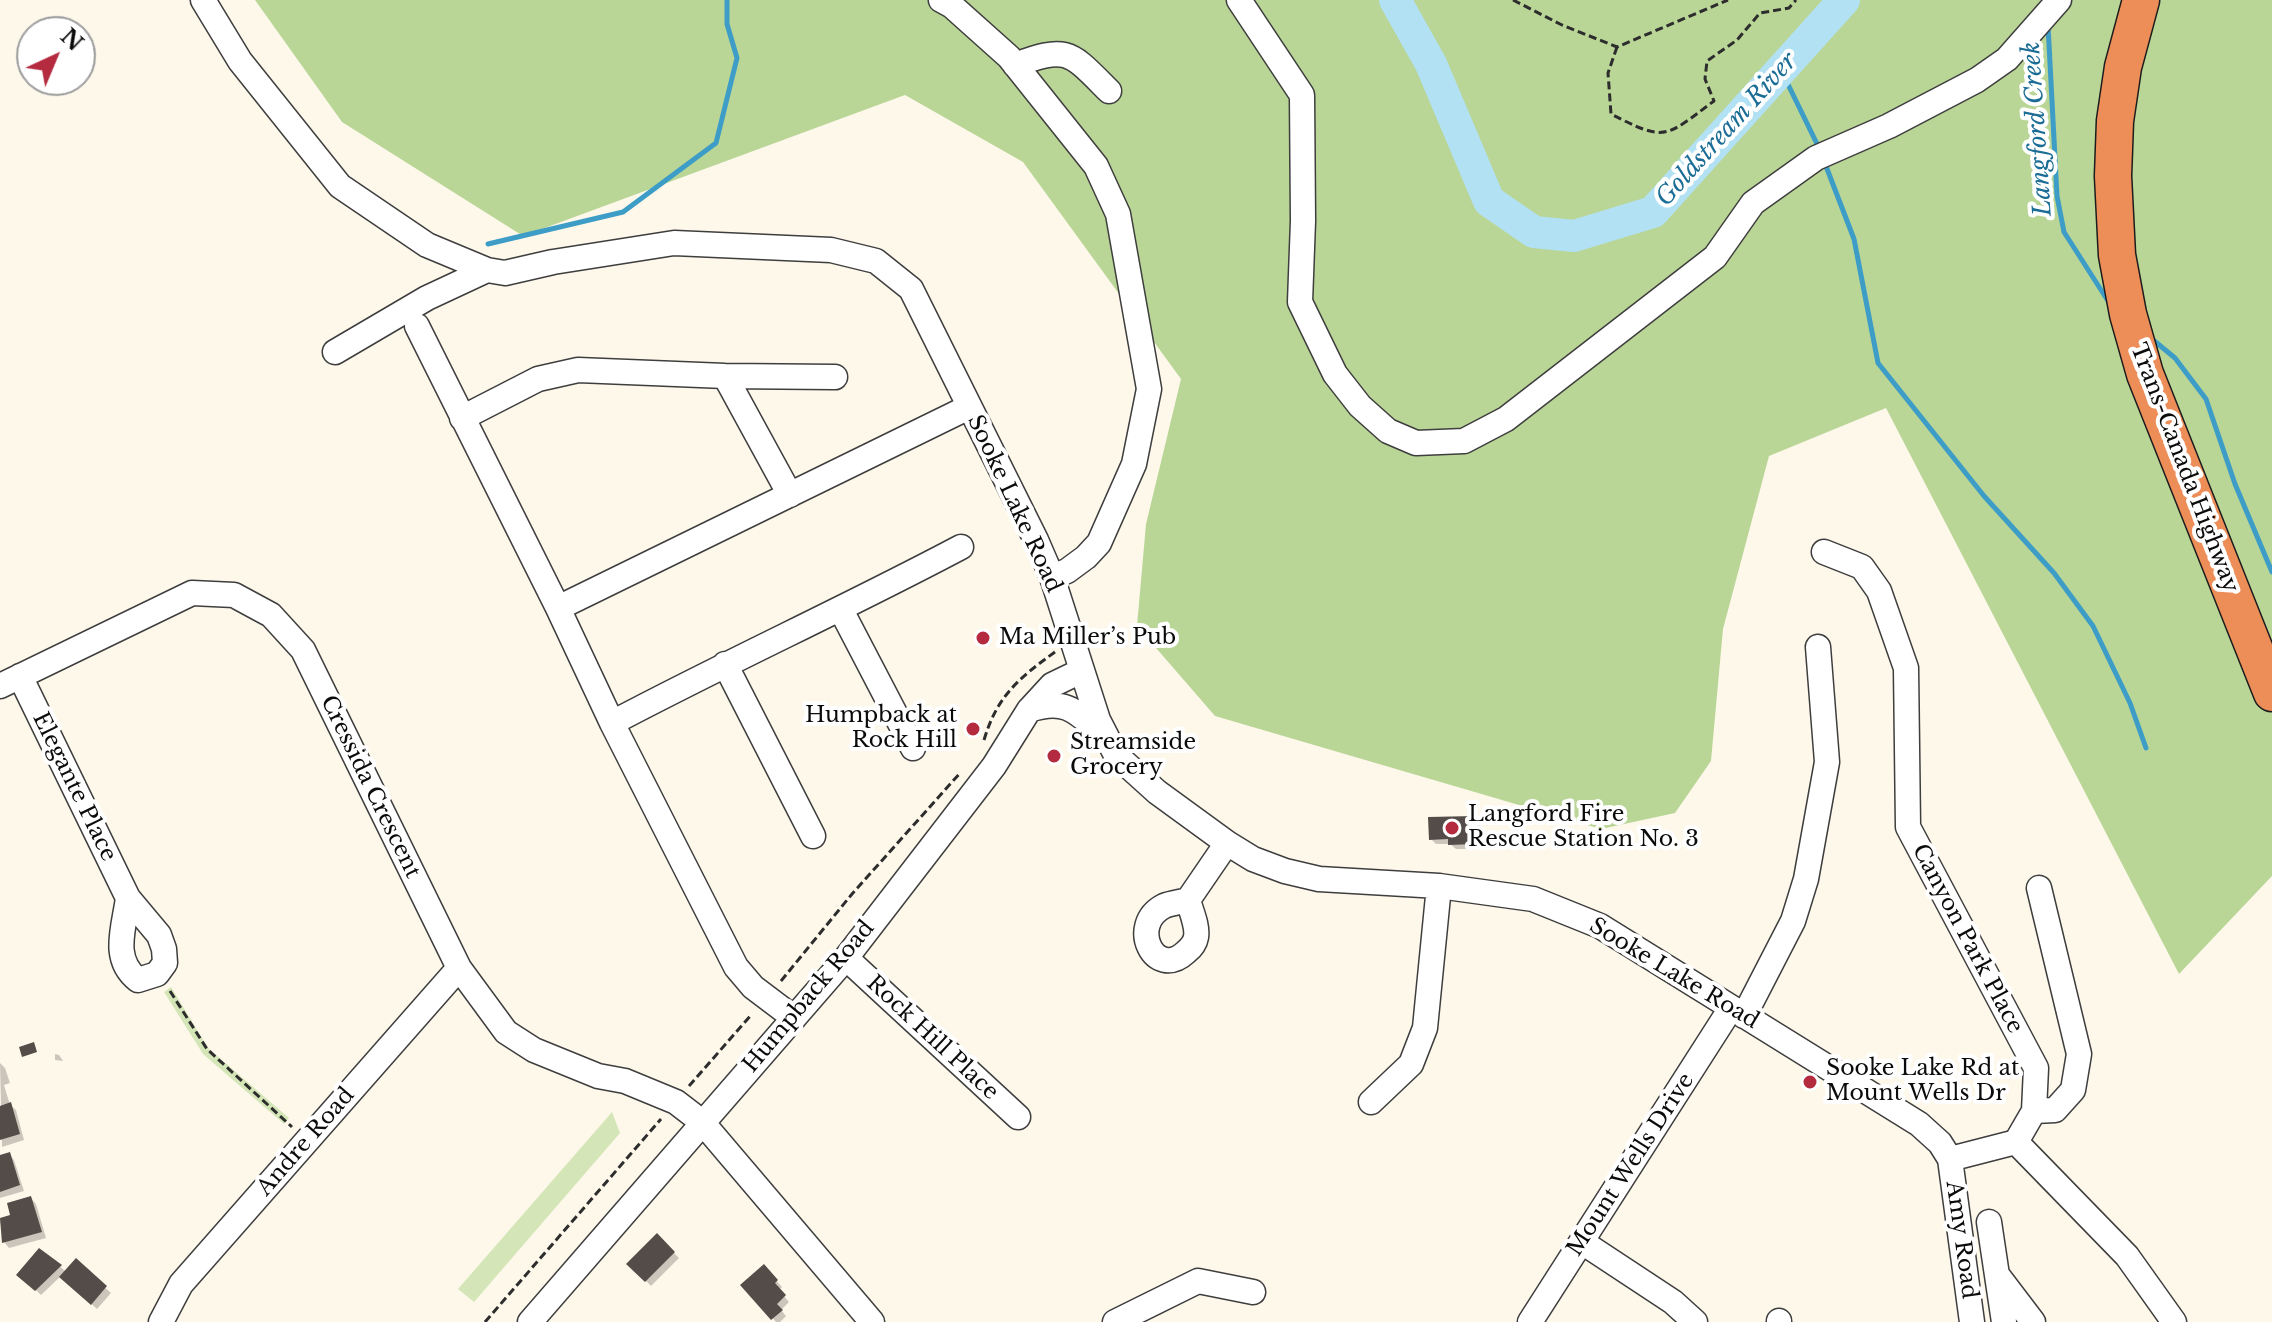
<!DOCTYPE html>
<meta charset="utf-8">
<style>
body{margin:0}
#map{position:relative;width:2272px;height:1322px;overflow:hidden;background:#fef8eb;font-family:"Libre Baskerville",serif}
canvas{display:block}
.north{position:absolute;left:16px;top:16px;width:80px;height:80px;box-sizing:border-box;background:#fff;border:2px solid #9d9d9d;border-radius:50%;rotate:44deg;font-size:22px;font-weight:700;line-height:32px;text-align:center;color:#0b0b0b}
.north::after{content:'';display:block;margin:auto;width:28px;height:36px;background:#b42b3f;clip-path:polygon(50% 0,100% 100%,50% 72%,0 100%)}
</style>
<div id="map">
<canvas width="2272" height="1322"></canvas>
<div class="north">N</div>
</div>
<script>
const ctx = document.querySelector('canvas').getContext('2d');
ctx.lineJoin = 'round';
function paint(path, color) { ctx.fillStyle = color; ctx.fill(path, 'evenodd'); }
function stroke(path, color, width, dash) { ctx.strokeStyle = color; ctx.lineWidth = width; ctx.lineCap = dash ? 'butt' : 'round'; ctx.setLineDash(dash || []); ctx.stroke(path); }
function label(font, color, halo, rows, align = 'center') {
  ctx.font = font + ' "Libre Baskerville",serif'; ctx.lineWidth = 8; ctx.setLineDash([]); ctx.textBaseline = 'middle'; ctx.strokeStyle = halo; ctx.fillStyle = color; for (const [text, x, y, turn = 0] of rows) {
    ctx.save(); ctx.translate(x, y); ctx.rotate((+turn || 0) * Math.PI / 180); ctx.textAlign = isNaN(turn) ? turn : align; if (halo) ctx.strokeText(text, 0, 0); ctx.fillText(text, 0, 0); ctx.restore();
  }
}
paint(new Path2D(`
 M 171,987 L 208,1048 L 289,1118 L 284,1124 L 203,1054 L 164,992 Z
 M 612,1112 L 620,1133 L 474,1302 L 458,1289 Z`), '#d4e6b7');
paint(new Path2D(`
 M 255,0 L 2272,0 L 2272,876 L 2179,974 L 1886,408 L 1769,456 L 1723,629 L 1711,761 L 1675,813 L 1601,829 L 1215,716 L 1137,626 L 1146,524 L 1181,379 L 1023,162 L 905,95 L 523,236 L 342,122 Z`), '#bad697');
paint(new Path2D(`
 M 1474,818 L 1480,824 L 1481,849 L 1456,849 L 1450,844 L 1436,844 L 1431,839 Z
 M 55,1054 L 59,1055 L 63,1061 L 55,1060 Z
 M 0,1063 L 5,1068 L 10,1083 L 4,1085 L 10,1105 L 16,1110 L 24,1140 L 2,1147 Z
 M 9,1154 L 14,1160 L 24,1191 L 0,1198 L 0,1157 Z
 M 31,1198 L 36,1204 L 46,1238 L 9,1248 L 4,1242 L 0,1220 L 13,1216 Z
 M 657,1236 L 679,1258 L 651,1286 L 629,1264 Z
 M 49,1256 L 66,1272 L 76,1261 L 111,1293 L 97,1309 L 61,1276 L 41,1295 L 19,1274 Z
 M 764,1267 L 782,1287 L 779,1290 L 789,1302 L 781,1310 L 786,1316 L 780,1322 L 776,1322 L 743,1286 Z`), '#0003');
stroke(new Path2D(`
 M 2048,25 L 2057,196 L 2064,232 L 2110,304
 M 1781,70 L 1819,148
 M 1824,161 L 1854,239 L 1878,363 L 1984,496 L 2054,573 L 2093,626 L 2130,703 L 2146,748
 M 488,244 L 623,212 L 716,143 L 737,58 L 727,24 L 727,0
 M 2152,339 L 2175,358 L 2206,399 L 2235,484 L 2272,572`), '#3d9dc6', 5);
stroke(new Path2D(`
 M 1395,0 L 1431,64 L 1489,201 L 1534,232 L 1574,236 L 1653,212 L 1844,0`), '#b2e1f3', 32);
paint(new Path2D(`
 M 1475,816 L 1476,844 L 1448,845 L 1448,839 L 1429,840 L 1428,817 Z
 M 34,1042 L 37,1052 L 22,1057 L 19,1047 Z
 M 11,1102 L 20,1134 L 0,1140 L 0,1106 Z
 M 10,1152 L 20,1185 L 0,1192 L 0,1155 Z
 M 31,1196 L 42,1232 L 2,1243 L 0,1218 L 10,1215 L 7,1203 Z
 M 657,1233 L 675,1252 L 645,1282 L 626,1264 Z
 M 39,1248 L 62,1265 L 35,1291 L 16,1275 Z
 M 76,1258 L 107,1286 L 91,1305 L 59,1277 Z
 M 764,1264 L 778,1280 L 775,1283 L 786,1295 L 777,1304 L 783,1310 L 771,1320 L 740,1285 Z`), '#534c48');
const minor = new Path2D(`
 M 203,0 L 240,61 L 340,186 L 427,245 L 487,270 L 505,273 L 553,262 L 674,243 L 831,250 L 876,261 L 911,289 L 1036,540 L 1052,577 L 1098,720 L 1116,755 L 1157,792 L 1227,843 L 1253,859 L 1285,871 L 1319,879 L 1439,886 L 1533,899 L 1600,926 L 1919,1124 L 1940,1143 L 1950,1159 L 1972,1322
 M 941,0 L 952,6 L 1009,57 L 1096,166 L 1118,214 L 1149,389 L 1134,464 L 1099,543 L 1086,557 L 1067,571 L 1052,577
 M 1239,0 L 1302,95 L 1303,221 L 1300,302 L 1335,374 L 1360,406 L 1388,431 L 1416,443 L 1464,441 L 1506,419 L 1715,257 L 1753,203 L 1816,158 L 1889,126 L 1977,80 L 2007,59 L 2059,0
 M 1015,65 C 1068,45 1070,52 1109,91
 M 417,326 L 558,608 L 612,723 L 736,967 L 753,987 L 794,1018
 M 335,352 L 427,298 L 487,270
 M 725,376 L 790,495
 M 462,418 L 538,379 L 578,370 L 725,376 L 835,377
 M 1824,552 L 1862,567 L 1879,591 L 1906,668 L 1908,827 L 2036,1068 L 2034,1111 L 2016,1142 L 1950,1159
 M 558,608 L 969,407
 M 841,610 L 913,748
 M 725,664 L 813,836
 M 20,676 L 128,898 L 159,935 L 164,949 L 165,963 L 157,974 L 138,980 C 111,959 124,928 128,898
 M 0,686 L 192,593 L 234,595 L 271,615 L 303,650 L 459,968 L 506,1032 L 534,1050 L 598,1076 L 625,1081 L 676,1102 L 702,1122 L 872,1322
 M 1029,710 C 1066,698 1076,711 1103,735
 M 612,723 C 727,662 846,608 961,547
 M 1188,900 C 1191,911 1198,926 1196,937 C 1195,943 1191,948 1186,952 C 1155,981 1127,925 1164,906 C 1171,903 1181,902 1188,900 L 1227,843
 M 846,958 L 1018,1117
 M 1744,1016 L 1793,921 L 1806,879 L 1827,762 L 1818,647
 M 1371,1102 L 1411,1064 L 1425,1028 L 1439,886
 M 2034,1111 L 2055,1110 L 2073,1090 L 2079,1054 L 2039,888
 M 2016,1142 L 2127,1256 L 2174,1322
 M 1989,1222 L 2004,1322
 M 1582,1242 L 1673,1302 L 1695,1322
 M 1998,1276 L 2033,1322
 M 161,1322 L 181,1284 L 459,968
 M 530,1322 L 846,958 L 994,766 L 1029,710 L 1052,685 L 1081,671
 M 1115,1322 L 1198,1281 L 1253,1292
 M 1530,1322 L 1731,1008
 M 1779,1322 L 1779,1321`);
const highway = new Path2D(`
 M 2141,0 L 2123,67 L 2115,121 L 2113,176 L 2117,255 L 2128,314 L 2145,374 L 2272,693`);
stroke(minor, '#3e3e3e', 27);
stroke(highway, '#1c1c1c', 39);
stroke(new Path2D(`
 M 1513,0 L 1562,25 L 1617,47 L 1728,0
 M 1617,47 L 1608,73 L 1611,114 C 1667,143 1665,137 1714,101 L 1705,79 L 1707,61 L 1737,40 L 1760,13 L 1789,8 L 1796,0
 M 984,740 C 997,696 1019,678 1055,652
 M 781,981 L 852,894 L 961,772
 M 170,991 L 207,1049 L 292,1127
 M 689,1086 L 752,1014
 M 485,1322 L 661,1119`), '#2d2d2d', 3, [8, 4]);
stroke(minor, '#fff', 24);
stroke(highway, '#ed8e59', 36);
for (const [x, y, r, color] of [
 [983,638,8,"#b42b3f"],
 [973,729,8,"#b42b3f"],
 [1054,756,8,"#b42b3f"],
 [1452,828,8,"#b42b3f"],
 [1810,1082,8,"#b42b3f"]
]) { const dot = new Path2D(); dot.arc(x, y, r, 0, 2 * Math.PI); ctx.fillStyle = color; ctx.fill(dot); stroke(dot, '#fff', 3); }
label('22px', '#0b0b0b', '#fff', [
 ["Trans-Canada Highway",2184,468,69],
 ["Sooke Lake Road",1014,504,65],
 ["Elegante Place",74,787,64],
 ["Cressida Crescent",370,787,64],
 ["Canyon Park Place",1967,939,62],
 ["Sooke Lake Road",1674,974,31],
 ["Humpback Road",809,997,-50],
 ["Rock Hill Place",932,1038,43],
 ["Andre Road",306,1142,-49],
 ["Mount Wells Drive",1631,1165,-57],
 ["Amy Road",1961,1240,82]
]);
label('22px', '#0b0b0b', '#fff', [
 ["Ma Miller’s Pub",999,638],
 ["Humpback at",957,716,"right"],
 ["Rock Hill",957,741,"right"],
 ["Streamside",1070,743],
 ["Grocery",1070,768],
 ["Langford Fire",1468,815],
 ["Rescue Station No. 3",1468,840],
 ["Sooke Lake Rd at",1826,1069],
 ["Mount Wells Dr",1826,1094]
], 'left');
label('italic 24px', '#1b6d96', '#fff', [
 ["Langford Creek",2038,129,-94],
 ["Goldstream River",1727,130,-48]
]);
</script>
